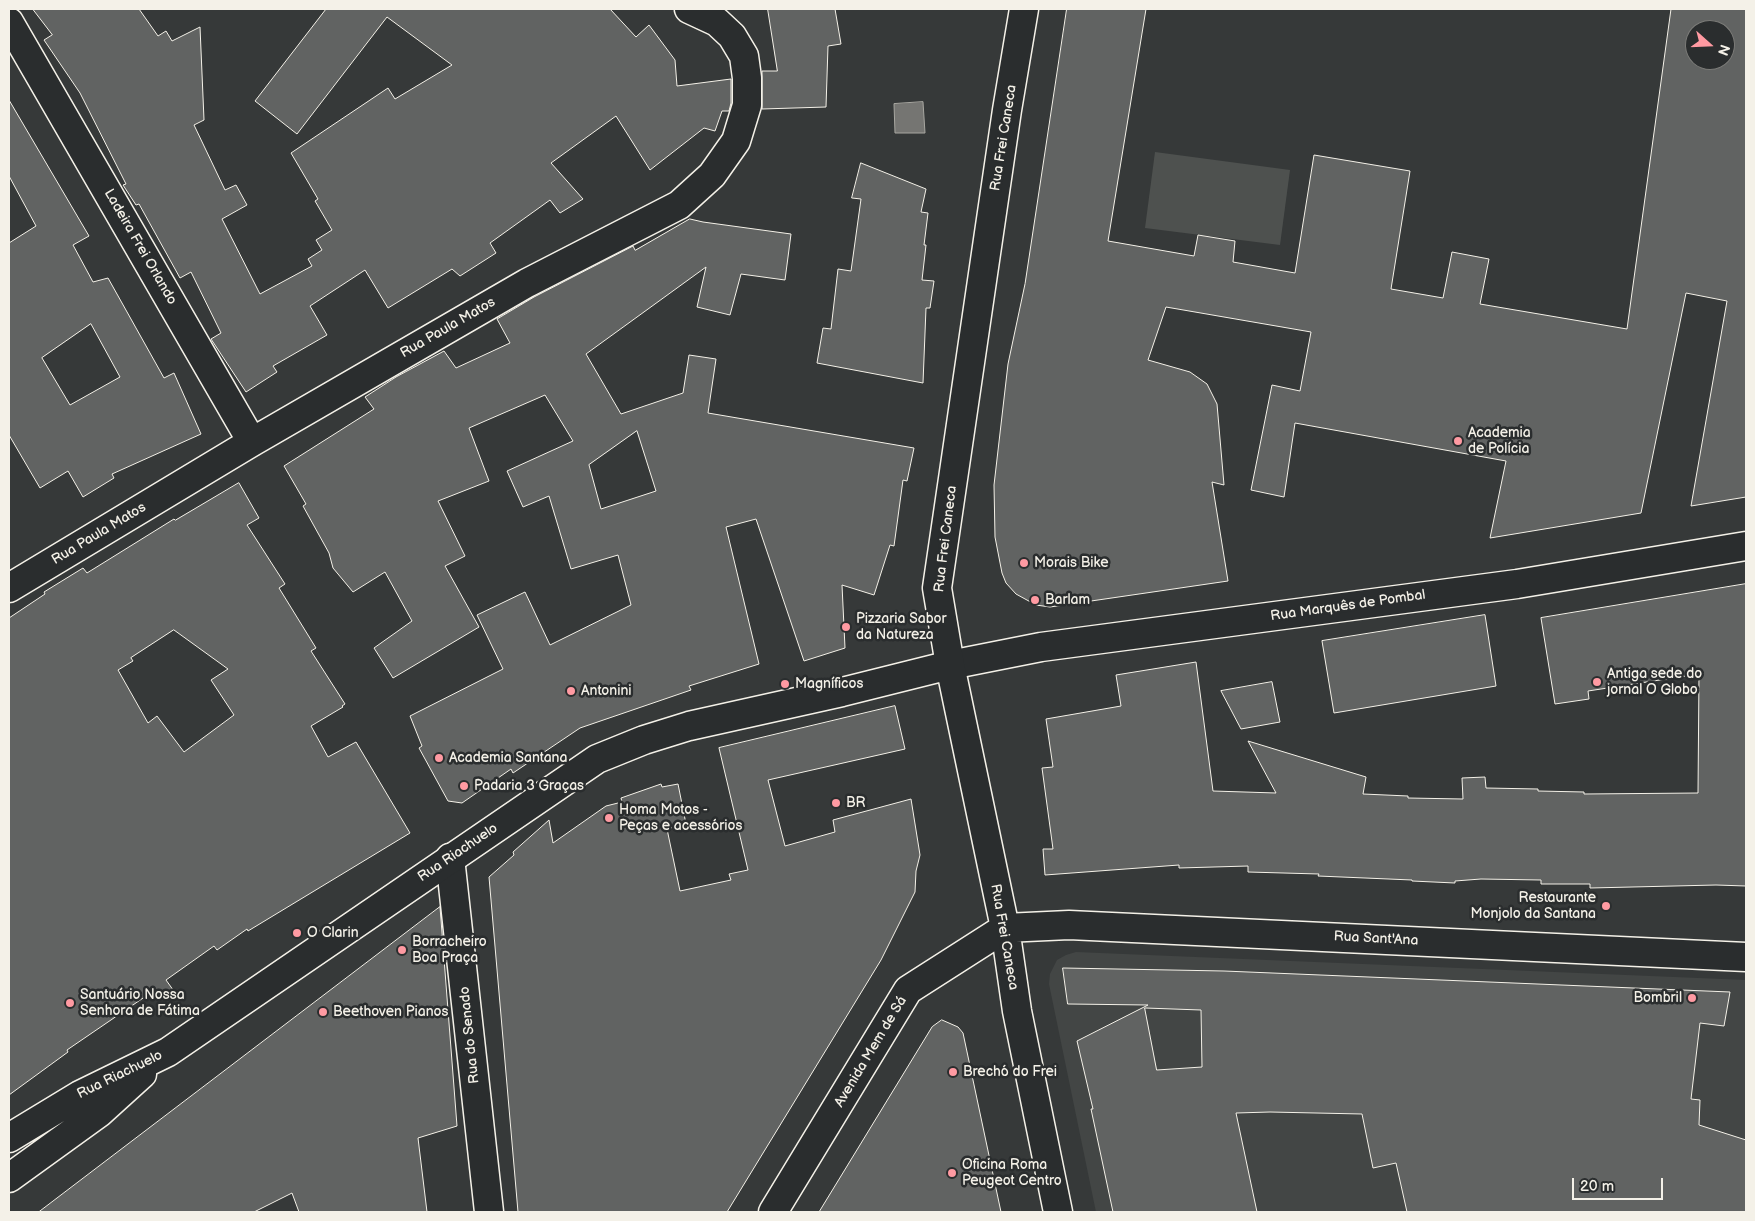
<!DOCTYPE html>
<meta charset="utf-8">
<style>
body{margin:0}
#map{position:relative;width:1755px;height:1221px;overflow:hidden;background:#363939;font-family:"Balsamiq Sans",sans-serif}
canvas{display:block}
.frame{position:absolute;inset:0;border:10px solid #f4f1e8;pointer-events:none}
.north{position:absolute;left:1685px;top:20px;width:50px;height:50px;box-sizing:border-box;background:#2a2d2e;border:1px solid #7b7b78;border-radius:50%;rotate:110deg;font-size:14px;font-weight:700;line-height:20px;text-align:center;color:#f4f1e8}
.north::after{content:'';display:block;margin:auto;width:18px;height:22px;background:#ff9aa2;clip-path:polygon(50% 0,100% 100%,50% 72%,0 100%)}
.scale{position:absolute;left:1572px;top:1178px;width:91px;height:22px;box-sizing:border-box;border:2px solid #f4f1e8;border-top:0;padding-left:6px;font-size:15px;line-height:18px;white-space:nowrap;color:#f4f1e8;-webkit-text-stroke:4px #2a2d2e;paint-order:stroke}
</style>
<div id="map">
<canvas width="1755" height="1221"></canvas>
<div class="frame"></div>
<div class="north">N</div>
<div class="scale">20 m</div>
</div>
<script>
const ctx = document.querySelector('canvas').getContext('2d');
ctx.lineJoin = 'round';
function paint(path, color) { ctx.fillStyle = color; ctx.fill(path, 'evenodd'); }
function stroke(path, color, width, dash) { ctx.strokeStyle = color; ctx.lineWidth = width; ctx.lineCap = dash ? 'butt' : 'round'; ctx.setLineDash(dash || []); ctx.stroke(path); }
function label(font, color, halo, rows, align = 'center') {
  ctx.font = font + ' "Balsamiq Sans",sans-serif'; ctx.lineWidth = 5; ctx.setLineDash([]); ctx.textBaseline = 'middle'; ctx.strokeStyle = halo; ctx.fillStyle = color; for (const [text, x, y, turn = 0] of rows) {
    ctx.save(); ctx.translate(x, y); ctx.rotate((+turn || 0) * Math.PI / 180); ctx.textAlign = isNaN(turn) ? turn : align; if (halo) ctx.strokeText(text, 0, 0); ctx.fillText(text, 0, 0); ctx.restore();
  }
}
paint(new Path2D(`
 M 1076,952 L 1746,980 L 1746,1212 L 1096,1212 L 1049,984 L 1050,974 L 1057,960 L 1066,955 Z`), '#434645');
paint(new Path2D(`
 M 1155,152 L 1290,170 L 1280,245 L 1145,228 Z`), '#4e514f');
const water = new Path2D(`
 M 923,102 L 925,133 L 895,133 L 894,104 Z`);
paint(water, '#757572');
stroke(water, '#a8a7a1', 1);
const building = new Path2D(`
 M 33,9 L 139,9 L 158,36 L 166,31 L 172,41 L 200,27 L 204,120 L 194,125 L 225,190 L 236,185 L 247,205 L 222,219 L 260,294 L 312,266 L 308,259 L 322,250 L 316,240 L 332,230 L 315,201 L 318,199 L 291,153 L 388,88 L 395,99 L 452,65 L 387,17 L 297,134 L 255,101 L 326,9 L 610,9 L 636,37 L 649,25 L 675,60 L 677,86 L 731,79 L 731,103 L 729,111 L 722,111 L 715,131 L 704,128 L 650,170 L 616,116 L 551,163 L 583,199 L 560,213 L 550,200 L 490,243 L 496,253 L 460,276 L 452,269 L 388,308 L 365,270 L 310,306 L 327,335 L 273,366 L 277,372 L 246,392 L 211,339 L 221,333 L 191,272 L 180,278 L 139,204 L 136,205 L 123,185 L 126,184 L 80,93 L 44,40 L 52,35 Z
 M 768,9 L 835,9 L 841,44 L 828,46 L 826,107 L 762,109 L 762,71 L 777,71 Z
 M 1067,9 L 1146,9 L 1108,241 L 1194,256 L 1198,235 L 1235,241 L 1233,262 L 1295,273 L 1314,155 L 1410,171 L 1391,289 L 1443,298 L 1452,252 L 1489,259 L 1480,304 L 1627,329 L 1671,9 L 1746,9 L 1746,497 L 1691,506 L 1727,301 L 1686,293 L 1641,513 L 1490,538 L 1506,461 L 1295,423 L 1284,497 L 1251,490 L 1272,385 L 1300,391 L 1311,332 L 1166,307 L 1148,360 L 1190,372 L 1207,384 L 1217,404 L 1224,485 L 1212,482 L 1228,581 L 1050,607 L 1036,605 L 1016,594 L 1006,583 L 1002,573 L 995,537 L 994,485 L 1008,364 L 1025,284 ZM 1695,30 L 1725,30 L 1725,60 L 1695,60 Z
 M 9,100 L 89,236 L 73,245 L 93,282 L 108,278 L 164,378 L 174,373 L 201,434 L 112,474 L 114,478 L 83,497 L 68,471 L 40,488 L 9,435 L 9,243 L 36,226 L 9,176 ZM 91,324 L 120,377 L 70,405 L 42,358 Z
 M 861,163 L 926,189 L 921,212 L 928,213 L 924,245 L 926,245 L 922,280 L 934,281 L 930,308 L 926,308 L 923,383 L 817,363 L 823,328 L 831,329 L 838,269 L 851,271 L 861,199 L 852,198 Z
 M 690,219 L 703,222 L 791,234 L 785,280 L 741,274 L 730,315 L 697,307 L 706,267 L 586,354 L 621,414 L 683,393 L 689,355 L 716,359 L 708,413 L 914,448 L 907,481 L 903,480 L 894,546 L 890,545 L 874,595 L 842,585 L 845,648 L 804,661 L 756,519 L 726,527 L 759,664 L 689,686 L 691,690 L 580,728 L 513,773 L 511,769 L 462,803 L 448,801 L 419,748 L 422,746 L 410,716 L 503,669 L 477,615 L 525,592 L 550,645 L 631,605 L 618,555 L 571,569 L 549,496 L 523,507 L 507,471 L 573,441 L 545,395 L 469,428 L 489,481 L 438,501 L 465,556 L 445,566 L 479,627 L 393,678 L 374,648 L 412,621 L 385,572 L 353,592 L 333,568 L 329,553 L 303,506 L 306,504 L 284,466 L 374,409 L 365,397 L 396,377 L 444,351 L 456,368 L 510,343 L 497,319 L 534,297 L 633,246 L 635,250 ZM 637,431 L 656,491 L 601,509 L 589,465 Z
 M 239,483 L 259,518 L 247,525 L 285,584 L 279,588 L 316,648 L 311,651 L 345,704 L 342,706 L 343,707 L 311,726 L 328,757 L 356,742 L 410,833 L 248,931 L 247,929 L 217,950 L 214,946 L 166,980 L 176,994 L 149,994 L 67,1050 L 68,1052 L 9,1095 L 9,618 L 45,594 L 44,592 L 83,568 L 87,573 L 174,519 L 175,520 ZM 174,630 L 228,669 L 211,680 L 234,715 L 184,752 L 157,716 L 148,723 L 118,670 L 133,661 L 131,658 Z
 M 1746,584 L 1746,886 L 1716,885 L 1590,888 L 1590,884 L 1541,884 L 1541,880 L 1481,879 L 1455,881 L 1455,883 L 1412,881 L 1412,880 L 1318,876 L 1319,874 L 1248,872 L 1248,866 L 1179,868 L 1179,865 L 1045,875 L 1043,849 L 1053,849 L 1042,768 L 1053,767 L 1046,719 L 1121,706 L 1116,675 L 1196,662 L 1213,791 L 1276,793 L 1248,741 L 1366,777 L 1363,794 L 1408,796 L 1408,798 L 1463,799 L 1462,778 L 1485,777 L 1486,788 L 1538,789 L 1538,791 L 1584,792 L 1584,794 L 1698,793 L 1699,674 L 1588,691 L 1589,699 L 1555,704 L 1541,618 Z
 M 1485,615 L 1496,686 L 1334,713 L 1322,641 Z
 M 1272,682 L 1280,722 L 1241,729 L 1221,691 Z
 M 895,706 L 905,749 L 768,780 L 785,846 L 835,832 L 833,820 L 911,799 L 920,855 L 916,871 L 915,892 L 881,960 L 727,1212 L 518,1212 L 489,877 L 514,855 L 513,852 L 549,820 L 553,843 L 606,806 L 622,802 L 621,798 L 661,784 L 662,787 L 678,784 L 686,824 L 667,829 L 680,891 L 731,880 L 729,874 L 748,870 L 719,748 Z
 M 440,907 L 457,1126 L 418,1138 L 427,1212 L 299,1212 L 292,1193 L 254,1212 L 39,1212 Z
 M 1063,968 L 1224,971 L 1730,992 L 1724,1026 L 1700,1023 L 1691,1099 L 1700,1100 L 1699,1125 L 1746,1140 L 1746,1212 L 1407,1212 L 1396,1163 L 1373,1168 L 1362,1114 L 1270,1112 L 1236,1113 L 1257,1212 L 1113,1212 L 1091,1109 L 1093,1109 L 1077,1041 L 1148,1005 L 1068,1004 ZM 1145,1008 L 1201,1010 L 1202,1067 L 1157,1070 Z
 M 942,1020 L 958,1027 L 963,1033 L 1001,1212 L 819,1212 L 932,1027 Z`);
paint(building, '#616362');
stroke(building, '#f4f1e8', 1);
const minor = new Path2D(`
 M 9,22 L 252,442
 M 9,588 L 252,442 L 527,283 L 679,205 L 712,175 L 736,141 L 747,105 L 747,78 L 744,56 L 732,36 L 717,22 L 689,9`);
const tertiary = new Path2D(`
 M 950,665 L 1041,647 L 1517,584 L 1746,546
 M 450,858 L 489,1212`);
const secondary = new Path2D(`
 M 1024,9 L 1007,110 L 937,588 L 950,665 L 1005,928 L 1017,1011 L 1058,1212
 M 9,1138 L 80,1095 L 168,1052 L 597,759 L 644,740 L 689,726 L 842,692 L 950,665
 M 9,1178 L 99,1113 L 142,1074
 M 773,1212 L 908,990 L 1005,928 L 1069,925 L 1746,957`);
stroke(minor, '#f4f1e8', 31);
stroke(tertiary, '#f4f1e8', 31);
stroke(secondary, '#f4f1e8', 31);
stroke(minor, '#2a2d2e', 28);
stroke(tertiary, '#2a2d2e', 28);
stroke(secondary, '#2a2d2e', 28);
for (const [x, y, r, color] of [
 [1458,441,5,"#ff9aa2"],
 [1024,563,5,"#ff9aa2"],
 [1035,600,5,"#ff9aa2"],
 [846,627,5,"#ff9aa2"],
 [1597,682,5,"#ff9aa2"],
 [785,684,5,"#ff9aa2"],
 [571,691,5,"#ff9aa2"],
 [439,758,5,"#ff9aa2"],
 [464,786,5,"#ff9aa2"],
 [836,803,5,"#ff9aa2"],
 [609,818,5,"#ff9aa2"],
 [1606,906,5,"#ff9aa2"],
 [297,933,5,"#ff9aa2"],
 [402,950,5,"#ff9aa2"],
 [1692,998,5,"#ff9aa2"],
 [70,1003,5,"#ff9aa2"],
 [323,1012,5,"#ff9aa2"],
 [953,1072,5,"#ff9aa2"],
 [952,1173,5,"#ff9aa2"]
]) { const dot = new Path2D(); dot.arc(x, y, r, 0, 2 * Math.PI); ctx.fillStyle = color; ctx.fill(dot); stroke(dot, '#2a2d2e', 2); }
label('14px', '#f4f1e8', '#2a2d2e', [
 ["Rua Frei Caneca",1004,138,-81],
 ["Ladeira Frei Orlando",140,247,60],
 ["Rua Paula Matos",448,328,-30],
 ["Rua Paula Matos",99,534,-31],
 ["Rua Frei Caneca",946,539,-83],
 ["Rua Marquês de Pombal",1348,606,-8],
 ["Rua Riachuelo",458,853,-34],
 ["Rua Frei Caneca",1004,937,80],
 ["Rua Sant'Ana",1376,939,3],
 ["Rua do Senado",470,1035,-96],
 ["Avenida Mem de Sá",871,1052,-59],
 ["Rua Riachuelo",120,1075,-26]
]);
label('14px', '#f4f1e8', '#2a2d2e', [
 ["Academia",1468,433],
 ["de Polícia",1468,449],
 ["Morais Bike",1034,563],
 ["Barlam",1045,600],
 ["Pizzaria Sabor",856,619],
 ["da Natureza",856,635],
 ["Antiga sede do",1607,674],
 ["jornal O Globo",1607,690],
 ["Magníficos",795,684],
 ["Antonini",581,691],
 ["Academia Santana",449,758],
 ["Padaria 3 Graças",474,786],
 ["BR",846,803],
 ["Homa Motos -",619,810],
 ["Peças e acessórios",619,826],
 ["Restaurante",1596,898,"right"],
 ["Monjolo da Santana",1596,914,"right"],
 ["O Clarin",307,933],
 ["Borracheiro",412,942],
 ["Boa Praça",412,958],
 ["Santuário Nossa",80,995],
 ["Senhora de Fátima",80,1011],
 ["Bombril",1682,998,"right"],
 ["Beethoven Pianos",333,1012],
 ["Brechó do Frei",963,1072],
 ["Oficina Roma",962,1165],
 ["Peugeot Centro",962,1181]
], 'left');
</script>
